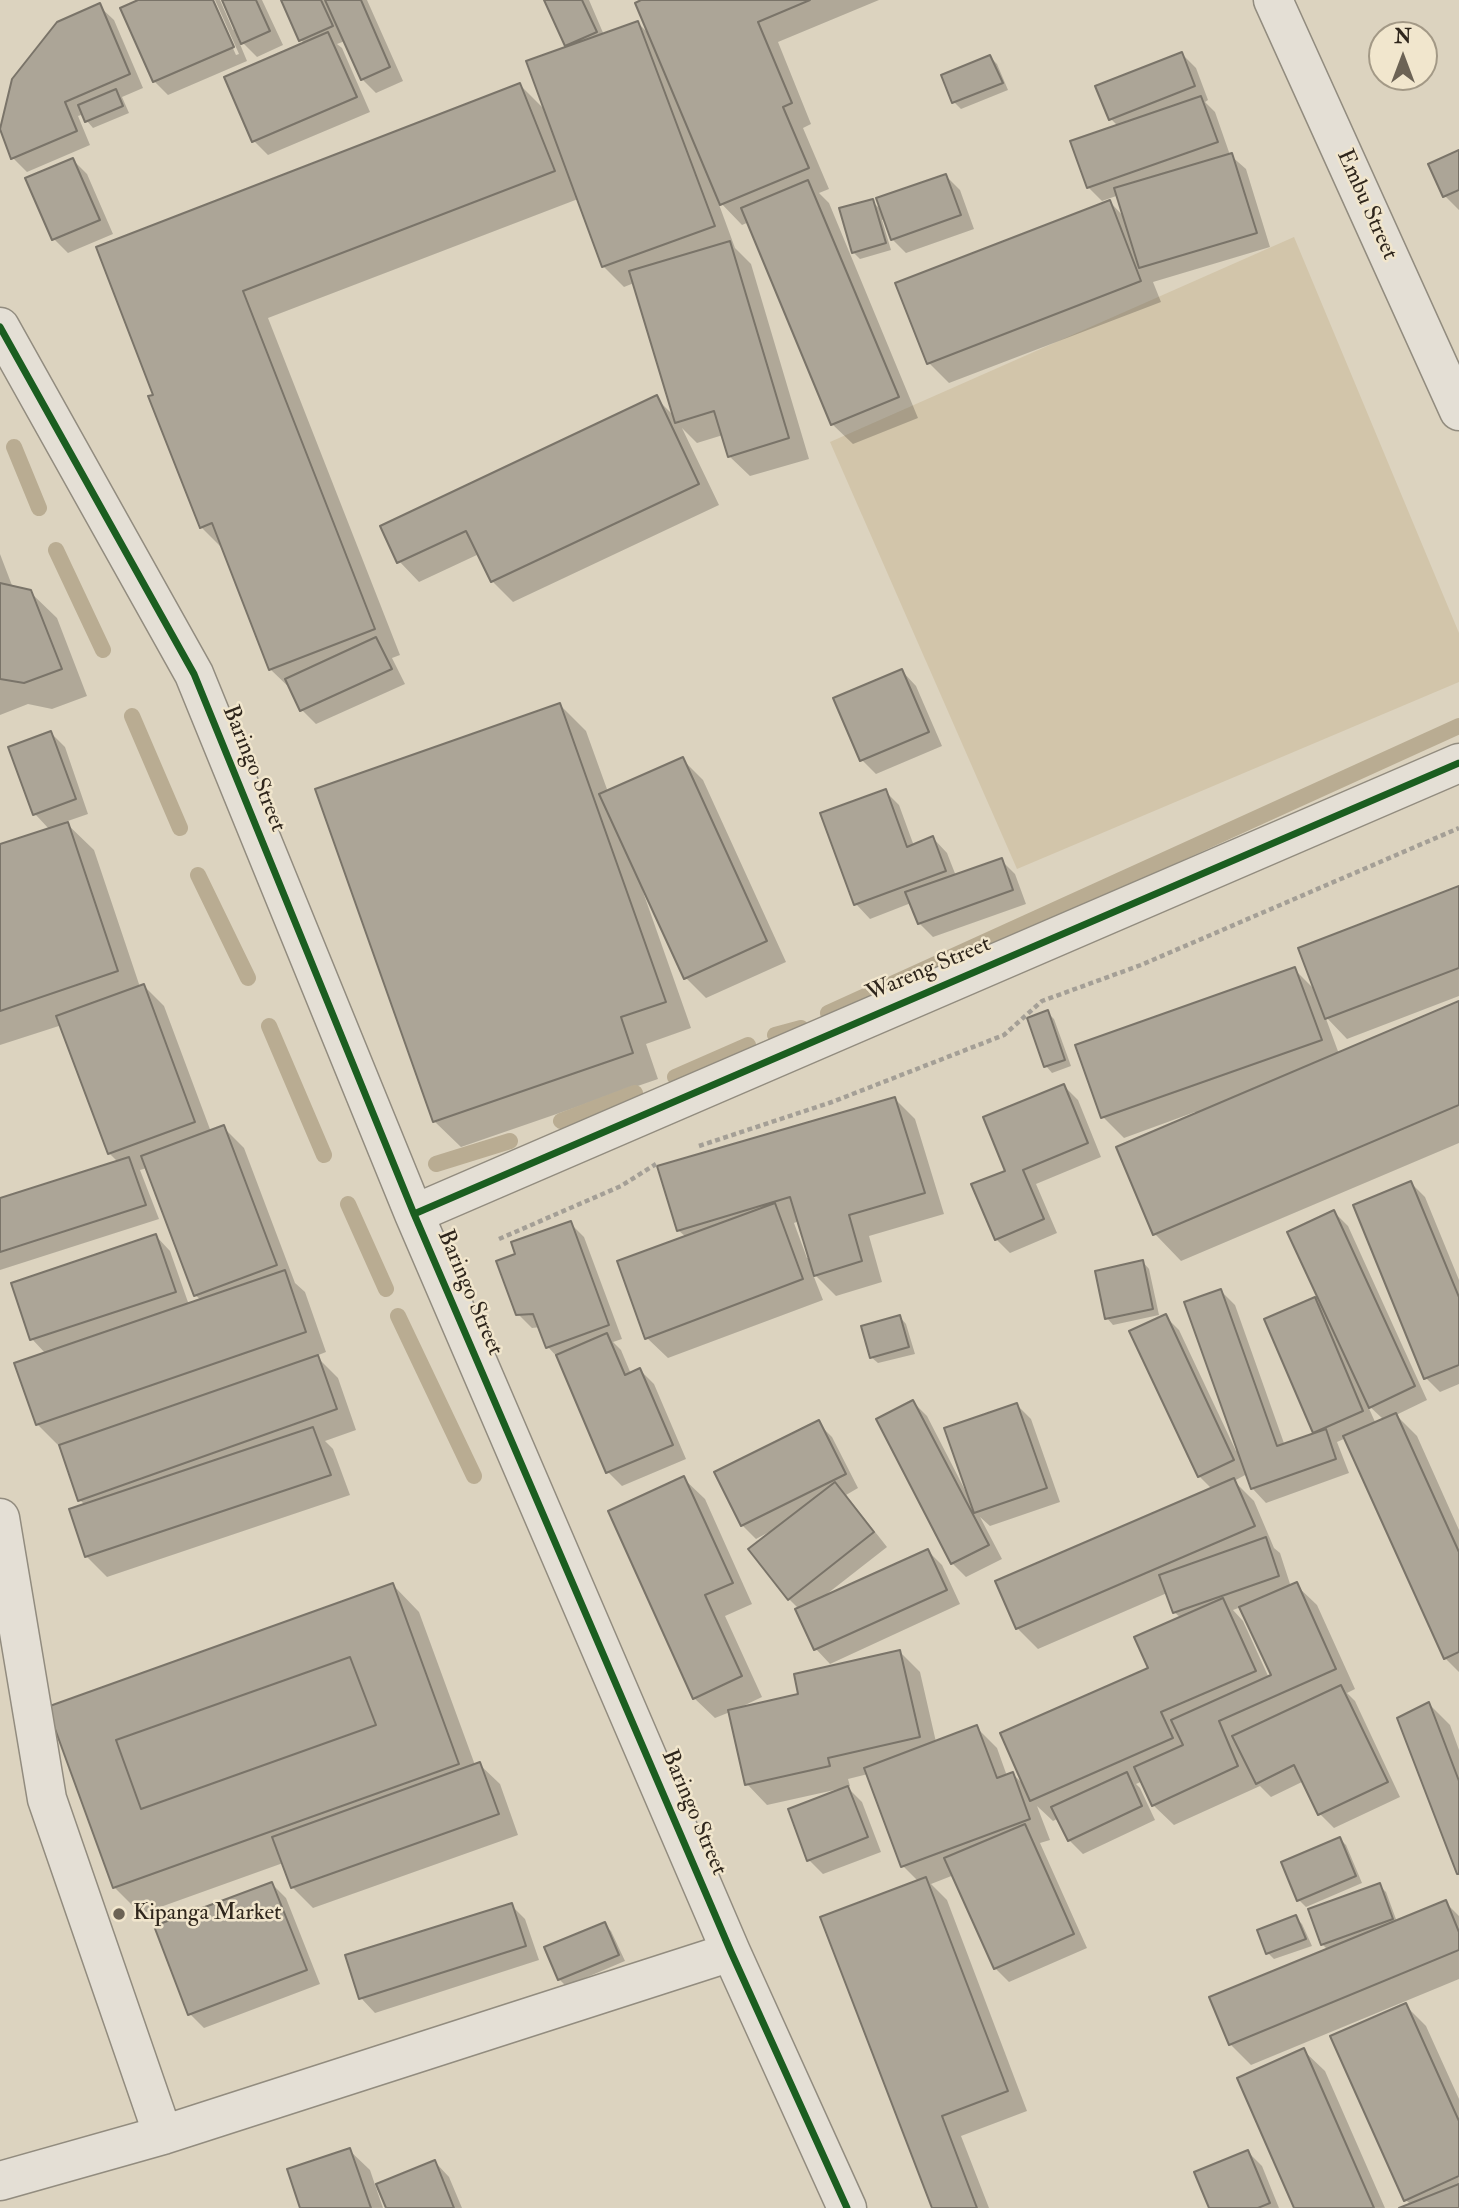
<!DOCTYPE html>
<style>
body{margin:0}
#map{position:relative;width:1459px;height:2208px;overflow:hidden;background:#dcd3bf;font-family:"IM FELL Double Pica",serif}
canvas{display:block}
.north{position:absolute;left:1368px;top:21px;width:70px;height:70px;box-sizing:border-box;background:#f1e6cd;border:2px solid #a39986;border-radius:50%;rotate:0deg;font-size:19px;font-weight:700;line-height:28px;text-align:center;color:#2f261c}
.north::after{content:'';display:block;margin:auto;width:24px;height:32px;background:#6c6355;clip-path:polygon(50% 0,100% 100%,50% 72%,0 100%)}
</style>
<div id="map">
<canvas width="1459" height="2208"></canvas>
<div class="north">N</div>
</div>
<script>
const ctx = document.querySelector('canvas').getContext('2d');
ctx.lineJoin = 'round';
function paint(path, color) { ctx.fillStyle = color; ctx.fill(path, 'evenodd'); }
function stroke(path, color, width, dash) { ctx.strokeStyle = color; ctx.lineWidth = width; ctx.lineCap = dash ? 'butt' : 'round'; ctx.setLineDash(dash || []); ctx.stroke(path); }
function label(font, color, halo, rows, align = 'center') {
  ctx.font = font + ' "IM FELL Double Pica",serif'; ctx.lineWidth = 5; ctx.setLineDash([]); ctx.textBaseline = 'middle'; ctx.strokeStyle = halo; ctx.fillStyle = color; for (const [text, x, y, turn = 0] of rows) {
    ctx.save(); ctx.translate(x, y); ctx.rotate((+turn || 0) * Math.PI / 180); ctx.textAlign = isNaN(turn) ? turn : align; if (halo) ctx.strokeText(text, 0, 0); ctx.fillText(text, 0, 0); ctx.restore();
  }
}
paint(new Path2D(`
 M 1294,237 L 1459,633 L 1459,682 L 1017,869 L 830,442 Z`), '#d2c5aa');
paint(new Path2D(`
 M 142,0 L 211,0 L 236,55 L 239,54 L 215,0 L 220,0 L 233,30 L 236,29 L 224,0 L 262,0 L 283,45 L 257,57 L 237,37 L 247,61 L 168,95 L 154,81 Z
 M 283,0 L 367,0 L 403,81 L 376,93 L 362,79 L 345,41 L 337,44 L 342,48 L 370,112 L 268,155 L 254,141 L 226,78 L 305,44 L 301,40 Z
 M 546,0 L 589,0 L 604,35 L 638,23 L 650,35 L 646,0 L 879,0 L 778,42 L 811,124 L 803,128 L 829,189 L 819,193 L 829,203 L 918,418 L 853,444 L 832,424 L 749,222 L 742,225 L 717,199 L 735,248 L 751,264 L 809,459 L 750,476 L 729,456 L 723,435 L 697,443 L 682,428 L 719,505 L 513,602 L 492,581 L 479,554 L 419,582 L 399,561 L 656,398 L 674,416 L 634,283 L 624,287 L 603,266 L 578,199 L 268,318 L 400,655 L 392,658 L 405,684 L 316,724 L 302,710 L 294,692 L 270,669 L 224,550 L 201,527 L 155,396 L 98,248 L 520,85 L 546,111 L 569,48 Z
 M 99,6 L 114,20 L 143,88 L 122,97 L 129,113 L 93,128 L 87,121 L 84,114 L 78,116 L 90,145 L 27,172 L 13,158 L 1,132 Z
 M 1182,54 L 1196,68 L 1208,100 L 1205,102 L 1215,112 L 1230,155 L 1246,169 L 1270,247 L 1153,282 L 1161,302 L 949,383 L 929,363 L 1110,202 L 1125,218 L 1119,195 L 1102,201 L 1088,187 L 1118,126 L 1111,119 Z
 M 990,57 L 997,64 L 1008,90 L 961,109 L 954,102 L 943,76 Z
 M 1459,152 L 1459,210 L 1445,196 Z
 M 73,160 L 87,174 L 113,234 L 68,253 L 54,239 Z
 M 946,176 L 960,190 L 974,229 L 906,253 L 892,239 L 885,219 L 882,220 L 891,250 L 860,259 L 853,252 L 872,201 L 883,212 Z
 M 0,554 L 13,588 L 30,592 L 57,618 L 87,696 L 52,709 L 28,704 L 0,715 Z
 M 902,671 L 916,686 L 942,746 L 876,774 L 862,760 Z
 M 560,705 L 586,731 L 608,792 L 682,759 L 703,780 L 786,962 L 706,998 L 686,978 L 645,888 L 642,889 L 691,1028 L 646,1044 L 658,1079 L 461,1147 L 434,1121 Z
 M 51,733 L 65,747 L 88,814 L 65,822 L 94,850 L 140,987 L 144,986 L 164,1006 L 211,1132 L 223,1127 L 244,1148 L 295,1283 L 305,1292 L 326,1352 L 316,1356 L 338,1378 L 356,1430 L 325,1441 L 333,1449 L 350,1495 L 107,1577 L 87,1557 L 71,1510 L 85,1505 L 80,1500 L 60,1444 L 58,1445 L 37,1424 L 46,1354 L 32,1339 L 14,1284 L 156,1236 L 170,1251 L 189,1305 L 201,1300 L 195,1295 L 147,1168 L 140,1170 L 159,1219 L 0,1270 L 0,1200 L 118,1162 L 109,1153 L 62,1025 L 0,1045 L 0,846 L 50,830 L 35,814 Z
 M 885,791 L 899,805 L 914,846 L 933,838 L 947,853 L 956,876 L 1001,860 L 1015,874 L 1026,904 L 933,937 L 919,923 L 911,903 L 870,919 L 856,904 L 823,814 Z
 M 1459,888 L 1459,996 L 1347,1039 L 1325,1016 L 1339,1054 L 1459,1003 L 1459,1143 L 1181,1261 L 1155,1234 L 1118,1148 L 1197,1115 L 1195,1112 L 1124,1138 L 1103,1117 L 1294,969 L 1317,992 Z
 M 1047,1012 L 1054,1019 L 1071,1066 L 1052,1073 L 1046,1066 Z
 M 1064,1086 L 1078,1100 L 1101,1157 L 1036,1184 L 1057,1233 L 1010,1253 L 996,1239 L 1007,1172 Z
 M 895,1099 L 915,1119 L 944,1214 L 869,1236 L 882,1282 L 836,1296 L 812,1272 L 823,1300 L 668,1358 L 647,1338 L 686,1237 L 678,1230 ZM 799,1221 L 810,1258 L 807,1258 L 794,1223 Z
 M 1411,1183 L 1425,1197 L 1459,1280 L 1459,1384 L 1440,1392 L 1426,1378 Z
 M 1334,1212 L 1348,1226 L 1427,1400 L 1396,1415 L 1417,1436 L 1459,1530 L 1459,1672 L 1445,1658 L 1346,1438 L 1337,1442 L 1349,1473 L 1266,1503 L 1252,1488 L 1247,1474 L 1234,1481 L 1254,1501 L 1274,1548 L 1280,1553 L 1291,1587 L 1296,1585 L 1317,1605 L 1355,1689 L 1347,1693 L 1355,1701 L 1400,1797 L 1334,1828 L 1320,1814 L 1304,1781 L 1271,1797 L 1260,1786 L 1174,1825 L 1153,1805 L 1143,1781 L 1136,1784 L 1140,1788 L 1155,1820 L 1083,1854 L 1069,1840 L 1059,1818 L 1053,1821 L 1037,1806 L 1050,1840 L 1040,1843 L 1087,1948 L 1009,1982 L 995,1968 L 954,1875 L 931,1884 L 947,1900 L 1027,2111 L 961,2136 L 989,2208 L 934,2208 L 919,1882 L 903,1866 L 868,1774 L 848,1779 L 850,1786 L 847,1787 L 862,1802 L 881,1852 L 823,1874 L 809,1860 L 839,1789 L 767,1805 L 747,1784 L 730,1712 L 715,1718 L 694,1698 L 684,1479 L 705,1499 L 752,1604 L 725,1616 L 762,1697 L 741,1707 L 741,1709 L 800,1695 L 900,1652 L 920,1672 L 936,1742 L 976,1727 L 997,1748 L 1007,1776 L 1013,1774 L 1026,1787 L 1151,1669 L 1181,1618 L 1174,1612 L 1167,1593 L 1038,1649 L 1017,1628 L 1212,1489 L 1199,1476 L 1165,1316 L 1179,1330 L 1236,1451 L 1238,1450 L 1221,1291 L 1235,1305 L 1285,1446 L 1317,1434 L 1315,1432 L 1314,1299 L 1325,1309 ZM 1367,1404 L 1384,1420 L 1376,1424 ZM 1241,1607 L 1273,1676 L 1269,1678 L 1243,1621 L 1233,1610 Z
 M 570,1223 L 584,1237 L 622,1339 L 613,1342 L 621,1350 L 631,1374 L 640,1370 L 654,1384 L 686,1459 L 622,1486 L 608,1472 L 559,1359 L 548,1347 L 541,1327 L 532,1328 L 518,1314 L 517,1255 Z
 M 1143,1262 L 1149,1269 L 1159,1315 L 1113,1325 L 1107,1318 Z
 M 900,1317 L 906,1324 L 915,1354 L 878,1363 L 871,1357 Z
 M 913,1402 L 927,1416 L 965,1490 L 1017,1405 L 1031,1419 L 1060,1502 L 990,1526 L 980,1517 L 1002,1559 L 966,1577 L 952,1563 Z
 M 818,1423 L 832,1437 L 858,1488 L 846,1495 L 887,1547 L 823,1597 L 928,1551 L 942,1565 L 960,1604 L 830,1664 L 816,1649 L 798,1610 L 799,1609 L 789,1599 L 769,1532 L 756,1539 L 742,1525 Z
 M 393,1585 L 419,1612 L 475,1765 L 479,1764 L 500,1784 L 518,1835 L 313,1908 L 292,1887 L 283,1863 L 141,1914 L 114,1887 Z
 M 1429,1704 L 1450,1725 L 1459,1750 L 1459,1874 Z
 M 1340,1839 L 1346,1845 L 1362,1883 L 1306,1907 L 1299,1900 Z
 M 272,1884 L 286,1898 L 320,1984 L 204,2028 L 190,2014 Z
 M 1379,1885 L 1386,1892 L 1397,1922 L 1445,1902 L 1459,1916 L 1459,1979 L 1251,2065 L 1230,2044 L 1328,1950 L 1322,1944 Z
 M 511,1905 L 525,1919 L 539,1960 L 375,2013 L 361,1998 Z
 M 1295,1917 L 1302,1924 L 1312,1946 L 1274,1959 L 1268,1953 Z
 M 604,1924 L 611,1931 L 625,1961 L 566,1986 L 559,1979 Z
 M 1405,2005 L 1426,2026 L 1459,2099 L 1459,2208 L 1404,2208 L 1411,2205 L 1406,2200 Z
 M 1304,2051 L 1325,2071 L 1385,2208 L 1296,2208 Z
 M 349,2150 L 370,2170 L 383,2208 L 302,2208 Z
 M 1248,2152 L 1262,2166 L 1279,2208 L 1211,2208 Z
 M 435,2162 L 449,2177 L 462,2208 L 388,2208 Z`), '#0003');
stroke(new Path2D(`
 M 14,447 L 39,508
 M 56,550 L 103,650
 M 132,716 L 180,828
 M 198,875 L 248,978
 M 828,1013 L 1459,726
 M 269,1026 L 324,1155
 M 775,1035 L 801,1028
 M 675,1077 L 748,1045
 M 561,1121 L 635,1093
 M 436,1164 L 510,1141
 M 348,1204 L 386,1289
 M 398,1316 L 474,1476`), '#b9ac92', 16);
const building = new Path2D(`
 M 138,0 L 213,0 L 234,47 L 153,82 L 120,8 Z
 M 222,0 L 256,0 L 270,31 L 241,44 Z
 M 281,0 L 321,0 L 333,26 L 299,41 Z
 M 325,0 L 361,0 L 390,67 L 361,80 Z
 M 544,0 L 582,0 L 597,32 L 565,46 Z
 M 641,0 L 810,0 L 758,22 L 792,103 L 783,107 L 809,168 L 720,205 L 635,3 Z
 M 100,3 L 130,74 L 65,102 L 77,131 L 11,159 L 0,129 L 12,79 L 57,22 Z
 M 638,21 L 715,226 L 602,267 L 526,61 Z
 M 328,32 L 357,97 L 252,142 L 224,77 Z
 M 1182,52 L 1195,86 L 1109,120 L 1095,86 Z
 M 990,55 L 1003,83 L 952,103 L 941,75 Z
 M 520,83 L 555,171 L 243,291 L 375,629 L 269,670 L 212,523 L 200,528 L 148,396 L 153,395 L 96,247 Z
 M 116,89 L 123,106 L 85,122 L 78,105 Z
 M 1201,96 L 1218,142 L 1087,188 L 1070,141 Z
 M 1459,150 L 1459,190 L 1443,197 L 1428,164 Z
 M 1232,153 L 1257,233 L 1139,268 L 1114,188 Z
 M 73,158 L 100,220 L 52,240 L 25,178 Z
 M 946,174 L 961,215 L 891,240 L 876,198 Z
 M 808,180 L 899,397 L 831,425 L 741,208 Z
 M 873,199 L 886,243 L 852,253 L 839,208 Z
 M 1110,200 L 1141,281 L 927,364 L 895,283 Z
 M 730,241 L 789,438 L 728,457 L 714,411 L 675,423 L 629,271 Z
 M 657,395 L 699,484 L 491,582 L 466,531 L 397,563 L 380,526 Z
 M 0,583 L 31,590 L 62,669 L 24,683 L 0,679 Z
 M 376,637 L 392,669 L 300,711 L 285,679 Z
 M 902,669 L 929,732 L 860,761 L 833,698 Z
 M 560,703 L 666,1002 L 621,1017 L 633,1053 L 433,1122 L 315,789 Z
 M 51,731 L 76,799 L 33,815 L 8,747 Z
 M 683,757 L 767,941 L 684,979 L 599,794 Z
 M 886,789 L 907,847 L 933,836 L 946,871 L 854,905 L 820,813 Z
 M 68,822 L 118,971 L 0,1011 L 0,844 Z
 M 1002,858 L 1013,890 L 918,924 L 905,892 Z
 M 1459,886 L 1459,968 L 1325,1019 L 1298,948 Z
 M 1295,967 L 1322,1040 L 1101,1118 L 1075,1045 Z
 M 144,984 L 195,1122 L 108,1154 L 56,1016 Z
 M 1459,1001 L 1459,1105 L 1153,1235 L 1116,1147 Z
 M 1048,1010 L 1065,1060 L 1044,1067 L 1027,1018 Z
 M 1064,1084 L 1088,1143 L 1023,1170 L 1044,1219 L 995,1240 L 971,1184 L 1005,1171 L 983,1117 Z
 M 895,1097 L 925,1193 L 849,1215 L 862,1261 L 814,1276 L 790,1197 L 677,1231 L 657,1166 Z
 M 224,1125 L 277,1265 L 194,1296 L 141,1156 Z
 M 129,1157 L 146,1205 L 0,1252 L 0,1198 Z
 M 1411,1181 L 1459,1297 L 1459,1365 L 1424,1379 L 1353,1205 Z
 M 775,1203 L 803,1279 L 645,1339 L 617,1261 Z
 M 1334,1210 L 1415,1386 L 1369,1408 L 1287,1232 Z
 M 571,1221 L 609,1325 L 546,1348 L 533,1314 L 516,1315 L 496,1261 L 515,1254 L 511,1242 Z
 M 156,1234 L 176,1292 L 30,1340 L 11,1283 Z
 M 1143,1260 L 1153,1309 L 1105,1319 L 1095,1271 Z
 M 285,1270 L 306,1332 L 36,1425 L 14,1363 Z
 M 1221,1289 L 1277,1446 L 1326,1429 L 1336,1459 L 1251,1489 L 1184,1302 Z
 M 1315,1297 L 1363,1411 L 1313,1433 L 1264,1319 Z
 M 1166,1314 L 1234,1460 L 1198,1477 L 1129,1331 Z
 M 900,1315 L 909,1347 L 870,1358 L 861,1326 Z
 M 607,1333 L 625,1375 L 640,1368 L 673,1445 L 606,1473 L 556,1355 Z
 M 318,1355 L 337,1409 L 78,1501 L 59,1445 Z
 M 913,1400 L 989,1545 L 951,1564 L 876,1419 Z
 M 1017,1403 L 1047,1488 L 974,1513 L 944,1428 Z
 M 1396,1413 L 1459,1552 L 1459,1652 L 1444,1659 L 1343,1436 Z
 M 819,1420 L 846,1474 L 741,1526 L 714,1472 Z
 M 313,1427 L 331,1475 L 85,1557 L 69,1509 Z
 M 684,1476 L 733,1583 L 705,1595 L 742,1676 L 693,1699 L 608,1511 Z
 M 1234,1478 L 1255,1526 L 1016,1629 L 995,1581 Z
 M 835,1482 L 874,1532 L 788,1600 L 748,1549 Z
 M 1266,1537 L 1279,1576 L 1173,1613 L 1159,1575 Z
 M 928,1549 L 947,1590 L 814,1650 L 795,1609 Z
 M 1297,1582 L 1336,1669 L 1219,1721 L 1238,1766 L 1152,1806 L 1134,1767 L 1183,1745 L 1171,1720 L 1271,1675 L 1239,1607 Z
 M 393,1583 L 459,1764 L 113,1888 L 47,1707 ZM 350,1657 L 376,1725 L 141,1809 L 116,1740 Z
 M 1223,1598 L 1256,1671 L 1161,1712 L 1173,1738 L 1030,1801 L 1000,1733 L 1148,1668 L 1134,1637 Z
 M 900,1650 L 920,1737 L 828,1758 L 830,1766 L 745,1785 L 728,1710 L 798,1694 L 794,1674 Z
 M 350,1657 L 376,1725 L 141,1809 L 116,1740 Z
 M 1341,1685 L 1388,1782 L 1318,1815 L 1294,1765 L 1256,1784 L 1232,1736 Z
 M 1429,1702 L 1459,1781 L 1459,1874 L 1457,1874 L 1397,1718 Z
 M 977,1725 L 997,1778 L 1013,1772 L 1030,1819 L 901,1867 L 864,1768 Z
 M 480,1762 L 499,1814 L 291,1888 L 272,1837 Z
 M 1127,1772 L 1142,1806 L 1068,1841 L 1051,1807 Z
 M 848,1786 L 868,1837 L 807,1861 L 788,1809 Z
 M 1025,1824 L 1074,1934 L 994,1969 L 944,1858 Z
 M 1340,1837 L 1356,1876 L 1297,1901 L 1281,1862 Z
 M 926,1877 L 1008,2091 L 942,2116 L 977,2208 L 932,2208 L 820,1917 Z
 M 272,1882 L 307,1970 L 188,2015 L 154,1926 Z
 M 1380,1883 L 1393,1919 L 1321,1945 L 1308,1909 Z
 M 1446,1900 L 1459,1932 L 1459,1950 L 1229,2045 L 1209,1997 Z
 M 512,1903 L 526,1946 L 359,1999 L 345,1955 Z
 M 1296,1915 L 1306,1939 L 1266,1954 L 1257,1930 Z
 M 605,1922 L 619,1955 L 558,1980 L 544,1947 Z
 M 1406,2003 L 1459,2121 L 1459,2176 L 1404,2201 L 1330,2036 Z
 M 1304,2048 L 1374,2208 L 1294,2208 L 1237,2078 Z
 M 350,2148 L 371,2208 L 300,2208 L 287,2169 Z
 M 1248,2150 L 1270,2203 L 1258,2208 L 1209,2208 L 1194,2172 Z
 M 435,2160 L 454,2208 L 386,2208 L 376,2184 Z
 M 1459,2184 L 1459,2208 L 1399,2208 Z`);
paint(building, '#aca597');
stroke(building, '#7a7469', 2);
const minor = new Path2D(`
 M 1273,0 L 1459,411
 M 0,327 L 194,674 L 414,1214 L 731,1952 L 847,2208
 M 414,1214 L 1459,763
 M 0,1518 L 47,1799 L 163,2135
 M 0,2181 L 163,2135 L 731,1952`);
stroke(minor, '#928c7f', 41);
stroke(new Path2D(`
 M 699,1146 L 832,1102 L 1004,1035 L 1042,1001 L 1141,965 L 1459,828
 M 499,1239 L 621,1186 L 656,1164`), '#a49f96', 4.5, [5, 3.5]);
stroke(minor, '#e4dfd5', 38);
stroke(new Path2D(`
 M 0,327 L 194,674 L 414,1214 L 731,1952 L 847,2208
 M 414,1214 L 1459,763`), '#1b5e20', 7);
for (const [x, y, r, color] of [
 [119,1914,7,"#6c6355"]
]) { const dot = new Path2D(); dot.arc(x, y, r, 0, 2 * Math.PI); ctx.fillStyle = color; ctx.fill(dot); stroke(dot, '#f1e6cd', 2.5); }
label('23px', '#2f261c', '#f1e6cd', [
 ["Embu Street",1366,205,66],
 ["Baringo Street",253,769,68],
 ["Wareng Street",929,970,-23],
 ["Baringo Street",469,1293,67],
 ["Baringo Street",693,1813,67]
]);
label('23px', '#2f261c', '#f1e6cd', [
 ["Kipanga Market",133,1914]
], 'left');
</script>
